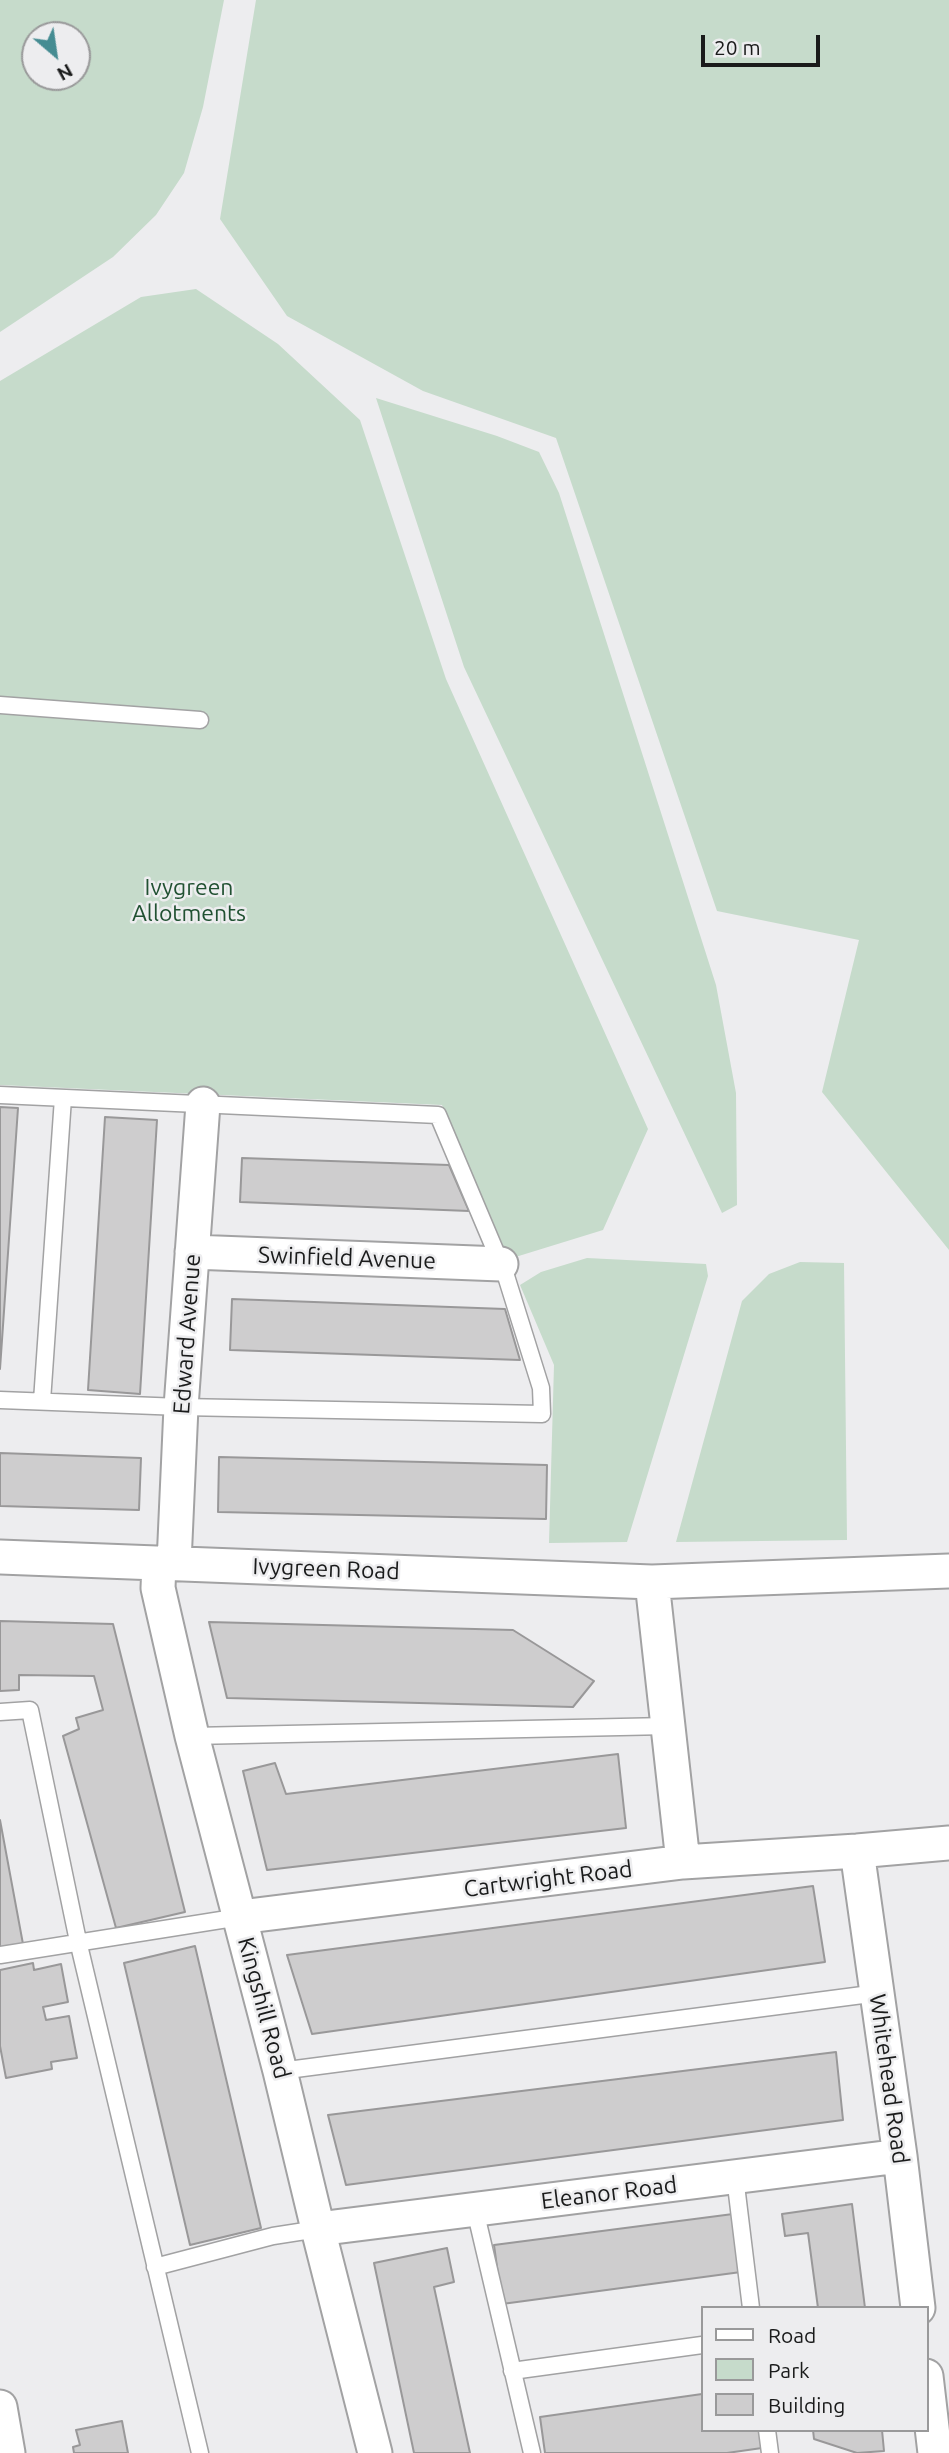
<!DOCTYPE html>
<style>
body{margin:0}
#map{position:relative;width:949px;height:2453px;overflow:hidden;background:#ededef;font-family:Ubuntu,sans-serif}
canvas{display:block}
.legend{position:absolute;left:701px;top:2306px;width:228px;height:126px;box-sizing:border-box;background:#ededef;border:2px solid #99999a;margin:0;padding:9px 12px;list-style:none;font-size:21px;color:#1a1b1b}
.legend li{display:flex;align-items:center;gap:14px;height:35px}
.legend b{width:35px;border:2px solid #99999a}
.north{position:absolute;left:21px;top:21px;width:70px;height:70px;box-sizing:border-box;background:#ededef;border:2px solid #99999a;border-radius:50%;rotate:151deg;font-size:19px;font-weight:700;line-height:28px;text-align:center;color:#1a1b1b}
.north::after{content:'';display:block;margin:auto;width:24px;height:32px;background:#458c92;clip-path:polygon(50% 0,100% 100%,50% 72%,0 100%)}
.scale{position:absolute;left:701px;top:35px;width:119px;height:32px;box-sizing:border-box;border:4px solid #1a1b1b;border-top:0;padding-left:9px;font-size:21px;line-height:24px;white-space:nowrap;color:#1a1b1b;-webkit-text-stroke:5px #ededef;paint-order:stroke}
</style>
<div id="map">
<canvas width="949" height="2453"></canvas>
<ul class="legend">
<li><b style="height:9px;background:#fff"></b>Road</li>
<li><b style="height:19px;background:#c6dbcb"></b>Park</li>
<li><b style="height:19px;background:#cecdce"></b>Building</li>
</ul>
<div class="north">N</div>
<div class="scale">20 m</div>
</div>
<script>
const ctx = document.querySelector('canvas').getContext('2d');
ctx.lineJoin = 'round';
function paint(path, color) { ctx.fillStyle = color; ctx.fill(path, 'evenodd'); }
function stroke(path, color, width, dash) { ctx.strokeStyle = color; ctx.lineWidth = width; ctx.lineCap = dash ? 'butt' : 'round'; ctx.setLineDash(dash || []); ctx.stroke(path); }
function label(font, color, halo, rows, align = 'center') {
  ctx.font = font + ' Ubuntu,sans-serif'; ctx.lineWidth = 5; ctx.setLineDash([]); ctx.textBaseline = 'middle'; ctx.strokeStyle = halo; ctx.fillStyle = color; for (const [text, x, y, turn = 0] of rows) {
    ctx.save(); ctx.translate(x, y); ctx.rotate((+turn || 0) * Math.PI / 180); ctx.textAlign = isNaN(turn) ? turn : align; if (halo) ctx.strokeText(text, 0, 0); ctx.fillText(text, 0, 0); ctx.restore();
  }
}
paint(new Path2D(`
 M 0,0 L 224,0 L 203,107 L 184,173 L 156,215 L 113,257 L 0,332 ZM 35,35 L 77,35 L 77,77 L 35,77 Z
 M 256,0 L 949,0 L 949,1250 L 822,1092 L 859,940 L 717,911 L 556,438 L 423,391 L 287,316 L 220,219 Z
 M 196,289 L 278,344 L 360,420 L 446,679 L 648,1129 L 603,1230 L 509,1259 L 442,1105 L 0,1085 L 0,381 L 141,297 Z
 M 376,398 L 497,436 L 539,452 L 559,493 L 716,985 L 736,1093 L 737,1205 L 722,1213 L 464,667 Z
 M 587,1258 L 706,1264 L 708,1276 L 627,1542 L 549,1543 L 554,1365 L 520,1285 L 541,1272 Z
 M 800,1262 L 844,1263 L 847,1540 L 676,1542 L 742,1301 L 769,1274 Z`), '#c6dbcb');
const building = new Path2D(`
 M 0,1107 L 18,1108 L 0,1369 Z
 M 105,1117 L 157,1120 L 140,1394 L 88,1390 Z
 M 242,1158 L 449,1165 L 469,1211 L 240,1202 Z
 M 232,1299 L 505,1309 L 520,1360 L 230,1350 Z
 M 0,1453 L 141,1458 L 139,1510 L 0,1506 Z
 M 219,1457 L 547,1465 L 546,1519 L 218,1512 Z
 M 0,1621 L 113,1624 L 185,1912 L 116,1928 L 63,1736 L 79,1729 L 76,1718 L 103,1710 L 94,1676 L 19,1675 L 19,1690 L 0,1691 Z
 M 209,1622 L 513,1630 L 594,1681 L 573,1707 L 227,1698 Z
 M 618,1754 L 626,1828 L 267,1870 L 243,1771 L 275,1763 L 286,1794 Z
 M 0,1820 L 23,1944 L 0,1948 Z
 M 813,1886 L 825,1962 L 312,2034 L 287,1955 Z
 M 195,1946 L 261,2228 L 190,2245 L 124,1963 Z
 M 33,1963 L 34,1970 L 61,1964 L 68,2002 L 43,2007 L 46,2020 L 69,2016 L 77,2058 L 51,2062 L 52,2069 L 6,2078 L 0,2046 L 0,1970 Z
 M 836,2052 L 843,2120 L 346,2185 L 328,2115 Z
 M 852,2204 L 865,2308 L 818,2308 L 808,2233 L 785,2236 L 782,2214 Z
 M 733,2214 L 741,2272 L 502,2304 L 494,2245 Z
 M 447,2248 L 454,2282 L 434,2287 L 470,2453 L 414,2453 L 374,2263 Z
 M 702,2394 L 702,2430 L 760,2430 L 762,2448 L 727,2453 L 545,2453 L 540,2417 Z
 M 122,2421 L 128,2453 L 74,2453 L 73,2447 L 80,2445 L 76,2430 Z
 M 813,2430 L 882,2430 L 884,2451 L 857,2453 L 814,2439 Z`);
paint(building, '#cecdce');
stroke(building, '#999899', 2);
const lane = new Path2D(`
 M 0,705 L 200,720
 M 0,1095 L 438,1115 L 506,1276 L 541,1388 L 542,1414 L 181,1407 L 0,1400
 M 42,1401 L 63,1098
 M 0,1712 L 30,1710 L 78,1941 L 200,2453
 M 192,1736 L 668,1726
 M 0,1955 L 240,1917
 M 280,2071 L 878,1993
 M 735,2177 L 751,2308
 M 475,2210 L 532,2453
 M 155,2267 L 273,2236 L 318,2229
 M 512,2371 L 702,2345
 M 767,2430 L 770,2453`);
const street = new Path2D(`
 M 192,1252 L 501,1264
 M 0,1557 L 652,1582 L 949,1571
 M 159,1563 L 158,1588 L 192,1736 L 280,2071 L 318,2229 L 375,2453
 M 174,1563 L 181,1407 L 203,1104
 M 652,1582 L 683,1862
 M 857,1851 L 900,2156 L 918,2308
 M 240,1917 L 683,1862 L 857,1851 L 949,1843
 M 318,2229 L 900,2156
 M 926,2376 L 935,2453
 M 0,2407 L 8,2453`);
stroke(lane, '#a2a2a3', 19);
stroke(street, '#a2a2a3', 37);
stroke(lane, '#fff', 16);
stroke(street, '#fff', 33);
label('23px', '#215132', '#ededef', [
 ["Ivygreen",189,887],
 ["Allotments",189,913]
]);
label('23px', '#1a1b1b', '#ededef', [
 ["Swinfield Avenue",347,1258,2],
 ["Edward Avenue",187,1334,-86],
 ["Ivygreen Road",326,1569,2],
 ["Cartwright Road",548,1879,-7],
 ["Kingshill Road",264,2008,75],
 ["Whitehead Road",889,2079,82],
 ["Eleanor Road",609,2193,-7]
]);
</script>
